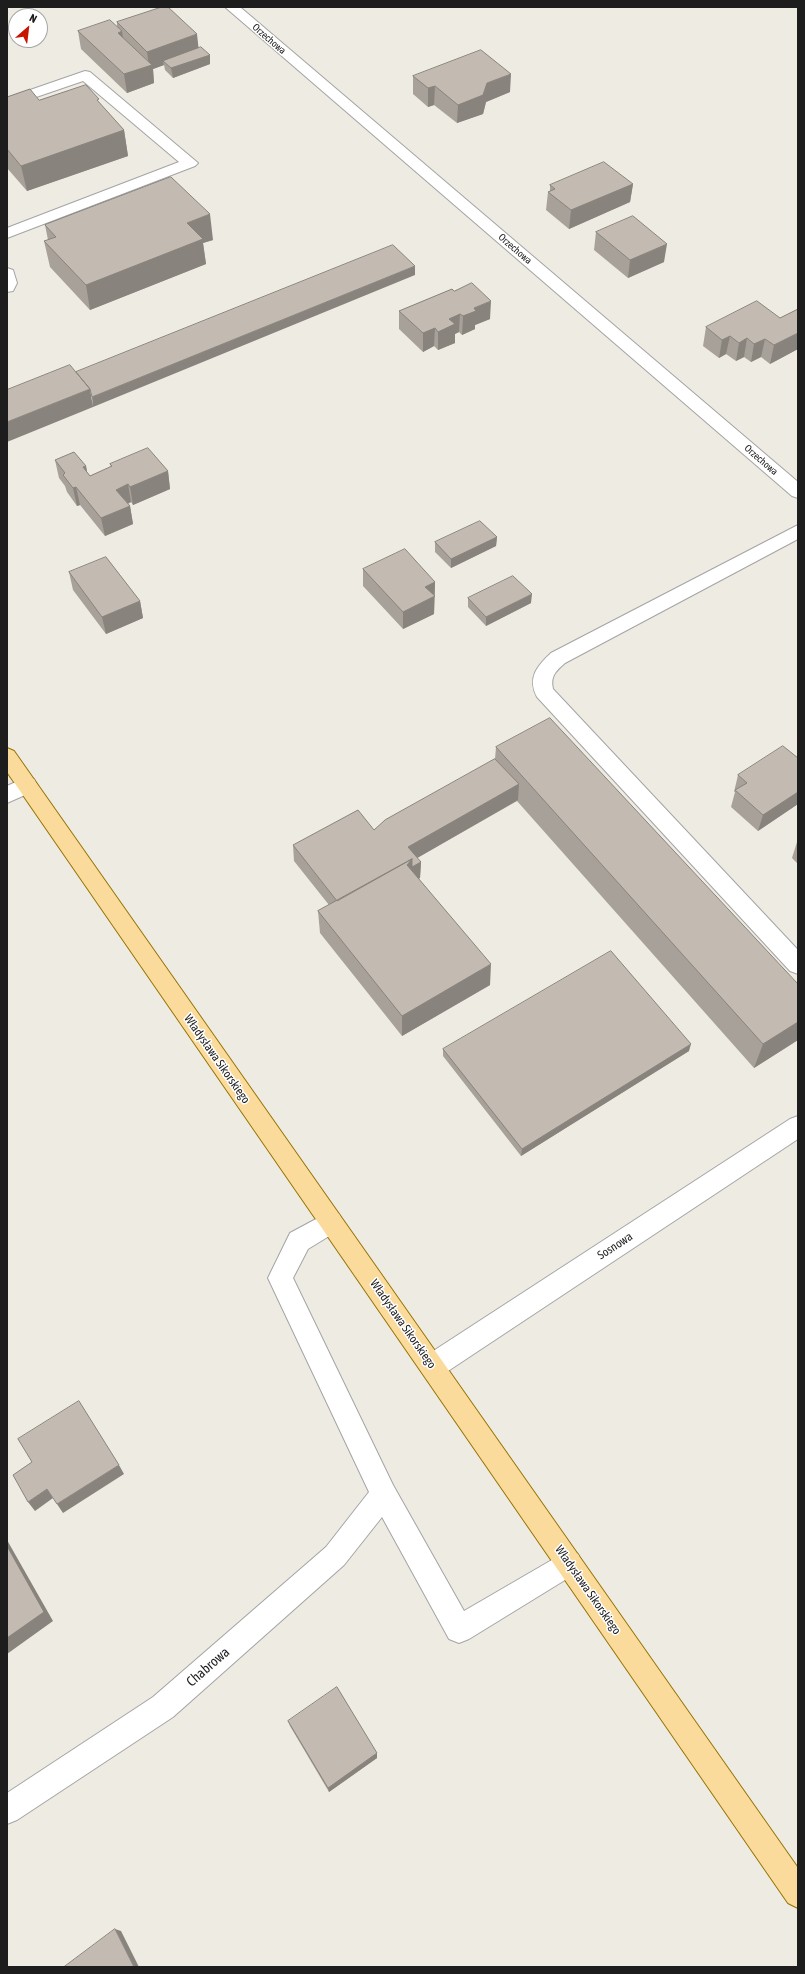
<!DOCTYPE html>
<meta charset="utf-8">
<style>
body{margin:0}
#map{position:relative;width:805px;height:1974px;overflow:hidden;background:#eeebe3;font-family:"Asap Condensed",sans-serif}
canvas{display:block}
.frame{position:absolute;inset:0;border:8px solid #1d1d1d;pointer-events:none}
.north{position:absolute;left:8px;top:8px;width:40px;height:40px;box-sizing:border-box;background:#fff;border:1px solid #a5a5a5;border-radius:50%;rotate:28deg;font-size:11px;font-weight:700;line-height:16px;text-align:center;color:#1d1d1d}
.north::after{content:'';display:block;margin:auto;width:14px;height:18px;background:#c91401;clip-path:polygon(50% 0,100% 100%,50% 72%,0 100%)}
</style>
<div id="map">
<canvas width="805" height="1974"></canvas>
<div class="frame"></div>
<div class="north">N</div>
</div>
<script>
const ctx = document.querySelector('canvas').getContext('2d');
ctx.lineJoin = 'round';
function stroke(path, color, width, dash) { ctx.strokeStyle = color; ctx.lineWidth = width; ctx.lineCap = dash ? 'butt' : 'round'; ctx.setLineDash(dash || []); ctx.stroke(path); }
function paint(path, color) { ctx.fillStyle = color; ctx.fill(path, 'evenodd'); }
function label(font, color, halo, rows, align = 'center') {
  ctx.font = font + ' "Asap Condensed",sans-serif'; ctx.lineWidth = 3; ctx.setLineDash([]); ctx.textBaseline = 'middle'; ctx.strokeStyle = halo; ctx.fillStyle = color; for (const [text, x, y, turn = 0] of rows) {
    ctx.save(); ctx.translate(x, y); ctx.rotate((+turn || 0) * Math.PI / 180); ctx.textAlign = isNaN(turn) ? turn : align; if (halo) ctx.strokeText(text, 0, 0); ctx.fillText(text, 0, 0); ctx.restore();
  }
}
const minor = new Path2D(`
 M 225,7 L 240,7 L 798,482 L 798,498 L 792,496 Z
 M 85,71 L 90,72 L 198,163 L 195,166 L 7,238 L 7,228 L 179,162 L 83,81 L 7,107 L 7,98 Z
 M 7,268 L 13,270 L 17,283 L 13,291 L 7,292 Z
 M 798,525 L 798,539 L 565,663 C 556,671 550,676 553,689 L 798,950 L 798,974 L 790,971 L 537,697 C 527,678 537,666 551,653 Z
 M 27,777 L 34,779 L 37,785 L 34,791 L 7,803 L 7,786 Z
 M 798,1116 L 798,1139 L 442,1375 L 433,1378 L 424,1375 L 420,1366 L 424,1357 L 790,1119 Z
 M 331,1211 L 339,1214 L 343,1222 L 339,1230 L 308,1249 L 293,1278 L 393,1485 L 464,1611 L 569,1550 L 578,1554 L 582,1563 L 578,1572 L 469,1639 L 459,1643 L 449,1639 L 382,1517 L 344,1565 L 173,1717 L 17,1820 L 7,1824 L 7,1793 L 153,1697 L 326,1547 L 369,1492 L 268,1278 L 290,1233 Z`);
const major = new Path2D(`
 M 7,748 L 14,751 L 798,1868 L 798,1908 L 788,1903 L 7,772 Z`);
stroke(minor, '#a4a4a4', 2);
stroke(major, '#957200', 2);
paint(minor, '#fff');
paint(major, '#fbdb9b');
paint(new Path2D(`
 M 117,22 L 199,48 L 210,64 L 173,78 L 165,70 L 164,65 L 153,69 L 154,83 L 127,93 L 81,49 L 78,31 L 117,27 Z
 M 413,76 L 510,92 L 486,102 L 483,114 L 457,123 L 434,105 L 428,107 L 413,94 Z
 M 7,97 L 39,100 L 100,104 L 124,130 L 128,156 L 27,191 L 7,168 Z
 M 633,184 L 630,202 L 569,229 L 546,210 L 548,192 L 550,191 L 550,185 Z
 M 45,225 L 213,240 L 203,243 L 206,264 L 90,310 L 50,267 L 44,241 L 48,240 Z
 M 596,232 L 664,262 L 628,278 L 594,250 Z
 M 452,289 L 490,319 L 475,325 L 475,329 L 462,335 L 459,332 L 455,334 L 455,343 L 438,350 L 434,346 L 423,352 L 399,329 L 399,311 Z
 M 798,309 L 798,349 L 770,364 L 761,357 L 751,362 L 744,357 L 736,361 L 726,354 L 719,358 L 703,346 L 706,327 L 780,318 Z
 M 55,460 L 86,466 L 87,472 L 90,476 L 111,467 L 110,464 L 168,471 L 170,489 L 133,505 L 131,502 L 128,504 L 130,506 L 133,524 L 105,536 L 80,505 L 77,506 L 67,492 L 65,486 L 59,478 Z
 M 497,537 L 496,546 L 451,568 L 435,552 L 435,542 Z
 M 363,569 L 435,582 L 434,614 L 403,629 L 363,586 Z
 M 69,572 L 140,601 L 143,618 L 106,634 L 73,590 Z
 M 468,598 L 531,603 L 486,626 L 468,607 Z
 M 496,747 L 798,984 L 798,1040 L 754,1068 L 517,801 L 417,858 L 421,862 L 420,878 L 418,879 L 490,985 L 402,1036 L 320,933 L 318,911 L 329,905 L 294,861 L 293,845 L 374,830 L 495,759 Z
 M 798,758 L 798,804 L 758,831 L 731,807 L 735,792 L 734,792 L 738,775 Z
 M 797,842 L 798,842 L 798,864 L 792,858 Z
 M 443,1049 L 689,1051 L 521,1156 L 443,1056 Z
 M 288,1721 L 377,1758 L 329,1792 L 290,1726 Z`), '#a8a199');
paint(new Path2D(`
 M 122,31 L 125,50 L 118,33 Z
 M 197,34 L 199,52 L 163,61 L 164,65 L 153,69 L 154,83 L 127,93 L 124,74 L 149,66 L 147,52 Z
 M 210,55 L 210,64 L 173,78 L 171,68 Z
 M 511,74 L 510,92 L 486,102 L 483,114 L 457,123 L 458,105 L 487,83 Z
 M 435,86 L 434,105 L 428,107 L 428,88 Z
 M 124,130 L 128,156 L 27,191 L 21,166 Z
 M 633,184 L 630,202 L 569,229 L 571,210 Z
 M 210,214 L 213,240 L 203,243 L 206,264 L 90,310 L 86,285 L 187,223 Z
 M 667,244 L 664,262 L 628,278 L 630,260 Z
 M 415,266 L 415,275 L 93,407 L 92,397 Z
 M 491,301 L 490,319 L 475,325 L 475,329 L 462,335 L 463,316 L 474,308 Z
 M 460,314 L 459,332 L 455,334 L 455,343 L 438,350 L 438,332 L 449,319 Z
 M 435,328 L 434,346 L 423,352 L 423,333 Z
 M 798,333 L 798,349 L 770,364 L 774,345 Z
 M 730,336 L 726,354 L 719,358 L 722,340 Z
 M 747,338 L 744,357 L 736,361 L 739,343 Z
 M 765,339 L 761,357 L 751,362 L 754,344 Z
 M 90,389 L 93,407 L 7,442 L 7,422 Z
 M 86,466 L 89,484 L 83,467 Z
 M 168,471 L 170,489 L 133,505 L 130,487 Z
 M 128,484 L 131,502 L 119,507 L 116,490 Z
 M 76,487 L 80,505 L 77,506 L 73,488 Z
 M 130,506 L 133,524 L 105,536 L 101,518 Z
 M 497,537 L 496,546 L 451,568 L 451,559 Z
 M 435,582 L 434,614 L 403,629 L 403,612 L 425,587 Z
 M 532,594 L 531,603 L 486,626 L 486,617 Z
 M 140,601 L 143,618 L 106,634 L 102,617 Z
 M 519,784 L 518,800 L 412,861 L 421,862 L 420,878 L 409,884 L 407,870 L 408,847 Z
 M 798,792 L 798,804 L 758,831 L 763,815 Z
 M 491,964 L 490,985 L 402,1036 L 402,1016 Z
 M 798,1022 L 798,1040 L 754,1068 L 763,1044 Z
 M 691,1044 L 689,1051 L 521,1156 L 522,1149 Z
 M 119,1465 L 124,1474 L 63,1513 L 57,1504 Z
 M 47,1489 L 53,1498 L 35,1511 L 28,1502 Z
 M 7,1540 L 53,1621 L 7,1654 Z
 M 377,1753 L 377,1758 L 329,1792 L 328,1788 Z
 M 115,1929 L 121,1931 L 139,1967 L 134,1967 Z`), '#88837d');
const building = new Path2D(`
 M 162,7 L 168,7 L 197,34 L 147,52 L 117,22 Z
 M 110,20 L 122,31 L 118,33 L 152,65 L 124,74 L 78,31 Z
 M 201,47 L 210,55 L 171,68 L 163,61 Z
 M 481,50 L 511,74 L 487,83 L 483,95 L 458,105 L 435,86 L 428,88 L 413,76 Z
 M 86,85 L 99,99 L 97,100 L 124,130 L 21,166 L 7,149 L 7,97 L 30,89 L 39,100 Z
 M 604,162 L 633,184 L 571,210 L 548,192 L 555,189 L 550,185 Z
 M 171,177 L 210,214 L 187,223 L 203,239 L 86,285 L 44,241 L 56,237 L 45,225 Z
 M 633,216 L 667,244 L 630,260 L 596,232 Z
 M 393,245 L 415,266 L 92,397 L 90,389 L 76,372 Z
 M 472,283 L 491,301 L 474,308 L 476,311 L 463,316 L 460,314 L 449,319 L 455,324 L 438,332 L 435,328 L 423,333 L 399,311 L 452,289 L 454,291 Z
 M 757,301 L 780,318 L 798,309 L 798,333 L 774,345 L 765,339 L 754,344 L 747,338 L 739,343 L 730,336 L 722,340 L 706,327 Z
 M 70,365 L 90,389 L 7,422 L 7,390 Z
 M 148,448 L 168,471 L 130,487 L 128,484 L 116,490 L 130,506 L 101,518 L 76,487 L 73,488 L 63,475 L 65,473 L 55,460 L 74,452 L 86,466 L 83,467 L 90,476 L 112,466 L 110,464 Z
 M 480,521 L 497,537 L 451,559 L 435,542 Z
 M 405,549 L 435,582 L 425,587 L 435,596 L 403,612 L 363,569 Z
 M 106,557 L 140,601 L 102,617 L 69,572 Z
 M 513,576 L 532,594 L 486,617 L 468,598 Z
 M 550,718 L 798,984 L 798,1022 L 763,1044 L 496,747 Z
 M 783,746 L 798,758 L 798,792 L 763,815 L 735,790 L 747,783 L 738,775 Z
 M 495,759 L 519,784 L 408,847 L 421,862 L 412,867 L 412,859 L 337,901 L 293,845 L 358,810 L 374,830 L 385,820 Z
 M 412,859 L 407,865 L 491,964 L 402,1016 L 318,911 Z
 M 611,951 L 691,1044 L 522,1149 L 443,1049 Z
 M 79,1401 L 119,1465 L 57,1504 L 47,1489 L 28,1502 L 13,1475 L 32,1462 L 18,1439 Z
 M 7,1546 L 44,1612 L 7,1638 Z
 M 337,1687 L 377,1753 L 328,1788 L 288,1721 Z
 M 115,1929 L 134,1967 L 64,1967 Z`);
paint(building, '#c3bbb2');
stroke(building, '#88837d', 1);
label('10px', '#1d1d1d', '#fff', [
 ["Orzechowa",269,39,41],
 ["Orzechowa",515,249,41],
 ["Orzechowa",761,460,41]
]);
label('12px', '#1d1d1d', '#fff', [
 ["Władysława Sikorskiego",217,1059,55],
 ["Sosnowa",615,1246,-33],
 ["Władysława Sikorskiego",403,1324,55],
 ["Władysława Sikorskiego",588,1590,55]
]);
label('14px', '#1d1d1d', '#fff', [
 ["Chabrowa",208,1667,-41]
]);
</script>
